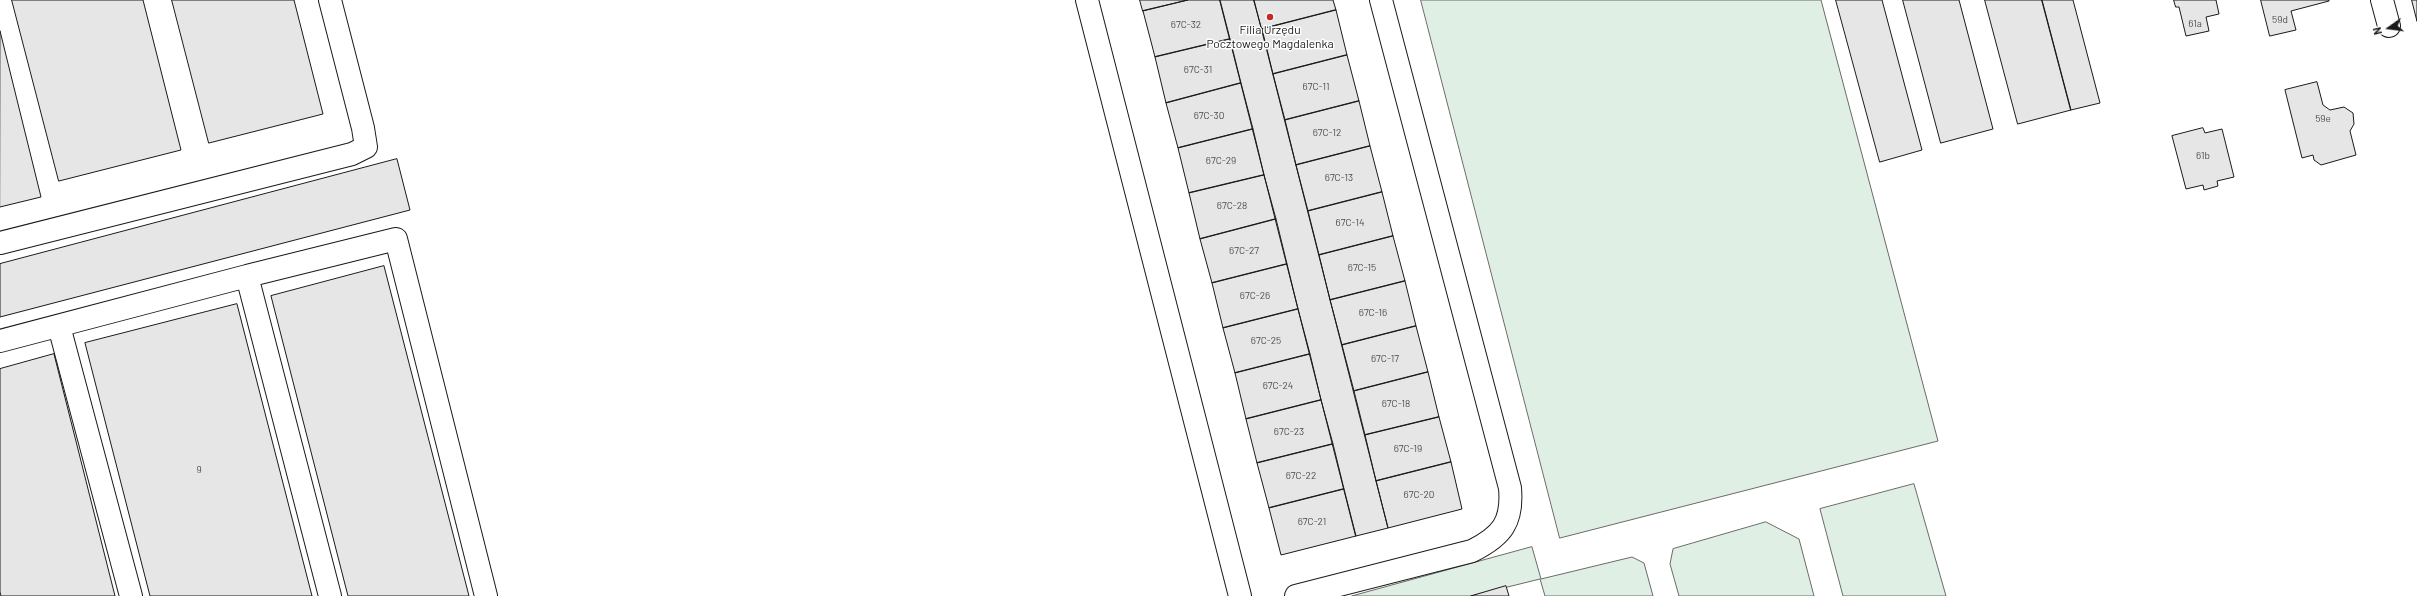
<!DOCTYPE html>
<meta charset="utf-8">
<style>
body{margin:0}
#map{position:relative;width:2417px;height:596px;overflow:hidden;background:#fff;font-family:Barlow,sans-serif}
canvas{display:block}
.north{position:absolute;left:2369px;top:8px;width:40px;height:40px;-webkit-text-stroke:3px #fff;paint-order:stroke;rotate:256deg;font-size:11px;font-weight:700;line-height:16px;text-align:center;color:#1a1a1a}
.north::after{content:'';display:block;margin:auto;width:14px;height:18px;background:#1a1a1a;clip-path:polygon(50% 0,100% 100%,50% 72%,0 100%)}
</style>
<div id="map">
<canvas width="2417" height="596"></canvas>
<div class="north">N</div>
</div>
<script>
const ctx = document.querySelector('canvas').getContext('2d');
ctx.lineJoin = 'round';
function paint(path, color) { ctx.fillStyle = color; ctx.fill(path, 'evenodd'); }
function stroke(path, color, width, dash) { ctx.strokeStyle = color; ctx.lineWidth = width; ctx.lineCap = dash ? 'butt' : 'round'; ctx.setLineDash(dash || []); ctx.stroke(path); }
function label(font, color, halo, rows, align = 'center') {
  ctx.font = font + ' Barlow,sans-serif'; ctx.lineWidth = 3; ctx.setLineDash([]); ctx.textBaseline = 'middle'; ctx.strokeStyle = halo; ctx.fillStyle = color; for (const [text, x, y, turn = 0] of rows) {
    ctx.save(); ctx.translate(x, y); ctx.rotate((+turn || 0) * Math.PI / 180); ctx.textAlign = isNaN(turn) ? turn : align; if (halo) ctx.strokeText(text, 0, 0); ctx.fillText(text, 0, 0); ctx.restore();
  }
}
const green = new Path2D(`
 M 1421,0 L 1821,0 L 1938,441 L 1560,538 Z
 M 1914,484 L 1946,596 L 1843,596 L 1820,509 Z
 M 1766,522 L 1799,539 L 1814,596 L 1679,596 L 1670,564 L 1673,549 Z
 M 1532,547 L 1541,579 L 1632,557 L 1644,563 L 1653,596 L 1545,596 L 1540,579 L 1471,596 L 1352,596 Z`);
paint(green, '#e0efe3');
stroke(green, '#6a6a6a', 1);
const building = new Path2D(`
 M 12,0 L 143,0 L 181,150 L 59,181 Z
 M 172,0 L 294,0 L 323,114 L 209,143 Z
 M 1140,0 L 1188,0 L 1143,11 Z
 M 1188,0 L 1220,0 L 1230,39 L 1155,57 L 1143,11 Z
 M 1220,0 L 1254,0 L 1388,528 L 1356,536 Z
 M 1254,0 L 1333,0 L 1336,10 L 1262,29 Z
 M 1836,0 L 1882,0 L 1922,150 L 1880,162 Z
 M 1903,0 L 1959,0 L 1993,129 L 1941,143 Z
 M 1985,0 L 2042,0 L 2071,110 L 2018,124 Z
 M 2042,0 L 2073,0 L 2100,103 L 2071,110 Z
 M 2174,0 L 2216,0 L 2219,14 L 2206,17 L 2209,31 L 2186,36 L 2179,7 L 2176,7 Z
 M 2261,0 L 2329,0 L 2329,1 L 2291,11 L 2296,30 L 2270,36 Z
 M 2412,0 L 2417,0 L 2417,21 Z
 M 1336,10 L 1347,55 L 1273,74 L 1262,29 Z
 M 0,31 L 41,197 L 0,207 Z
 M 1230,39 L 1241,83 L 1166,103 L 1155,57 Z
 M 1347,55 L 1359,101 L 1285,120 L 1273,74 Z
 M 2317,82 L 2323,105 L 2330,110 L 2344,107 L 2353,113 L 2354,124 L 2350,131 L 2356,155 L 2321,165 L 2314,160 L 2313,155 L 2302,158 L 2285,90 Z
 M 1241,83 L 1253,129 L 1178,148 L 1166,103 Z
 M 1359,101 L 1370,146 L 1296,165 L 1285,120 Z
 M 2203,128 L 2205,133 L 2222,129 L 2234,177 L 2217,181 L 2218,186 L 2204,190 L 2203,185 L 2186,189 L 2172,136 Z
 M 1253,129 L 1264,175 L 1189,193 L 1178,148 Z
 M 1370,146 L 1382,192 L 1308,211 L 1296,165 Z
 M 397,159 L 410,210 L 0,317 L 0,264 Z
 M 1264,175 L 1276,219 L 1200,239 L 1189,193 Z
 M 1382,192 L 1393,236 L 1319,255 L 1308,211 Z
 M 1276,219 L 1287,264 L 1212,283 L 1200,239 Z
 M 1393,236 L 1405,281 L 1330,300 L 1319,255 Z
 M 1287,264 L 1298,309 L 1223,328 L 1212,283 Z
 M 384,266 L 469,596 L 348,596 L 271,296 Z
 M 1405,281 L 1416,326 L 1342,345 L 1330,300 Z
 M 237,304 L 312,596 L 150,596 L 85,343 Z
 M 1298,309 L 1310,354 L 1235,373 L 1223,328 Z
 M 1416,326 L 1428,372 L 1354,391 L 1342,345 Z
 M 54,354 L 115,596 L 1,596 L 0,592 L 0,369 Z
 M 1310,354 L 1321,400 L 1246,419 L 1235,373 Z
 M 1428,372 L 1439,417 L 1365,435 L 1354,391 Z
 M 1321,400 L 1333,444 L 1257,463 L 1246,419 Z
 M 1439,417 L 1451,462 L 1376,481 L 1365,435 Z
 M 1333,444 L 1344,489 L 1269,508 L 1257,463 Z
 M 1451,462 L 1462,509 L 1388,528 L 1376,481 Z
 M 1344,489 L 1356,536 L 1281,555 L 1269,508 Z
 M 1506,586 L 1509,596 L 1471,596 Z`);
paint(building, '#e6e6e6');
stroke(building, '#1a1a1a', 1);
const minor = new Path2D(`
 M 1087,0 L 1240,596
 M 2382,0 L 2389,26
 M 0,243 L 352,154 L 366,147 L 363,128 L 330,0
 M 59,326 L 131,596
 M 0,341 L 247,276
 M 330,596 L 247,276 L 396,239 L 486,596
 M 1296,596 L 1472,551 C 1502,536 1513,522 1510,488 L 1381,0`);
stroke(minor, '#1a1a1a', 24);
stroke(minor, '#fff', 22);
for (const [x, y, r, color] of [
 [1270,17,4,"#c62828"]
]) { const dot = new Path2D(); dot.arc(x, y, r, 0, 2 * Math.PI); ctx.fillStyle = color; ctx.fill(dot); stroke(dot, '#fff', 1.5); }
label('10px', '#4d4d4d', null, [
 ["59d",2280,20],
 ["61a",2195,24],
 ["67C-32",1186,25],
 ["67C-31",1198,70],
 ["67C-11",1316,87],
 ["67C-30",1209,116],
 ["59e",2323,119],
 ["67C-12",1327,133],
 ["61b",2203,156],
 ["67C-29",1221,161],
 ["67C-13",1339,178],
 ["67C-28",1232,206],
 ["67C-14",1350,223],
 ["67C-27",1244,251],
 ["67C-15",1362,268],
 ["67C-26",1255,296],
 ["67C-16",1373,313],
 ["67C-25",1266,341],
 ["67C-17",1385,359],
 ["67C-24",1278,386],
 ["67C-18",1396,404],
 ["67C-23",1289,432],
 ["67C-19",1408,449],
 ["9",199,470],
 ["67C-22",1301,476],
 ["67C-20",1419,495],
 ["67C-21",1312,522]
]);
label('12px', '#1a1a1a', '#fff', [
 ["Filia Urzędu",1270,30],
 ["Pocztowego Magdalenka",1270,44]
]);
</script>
